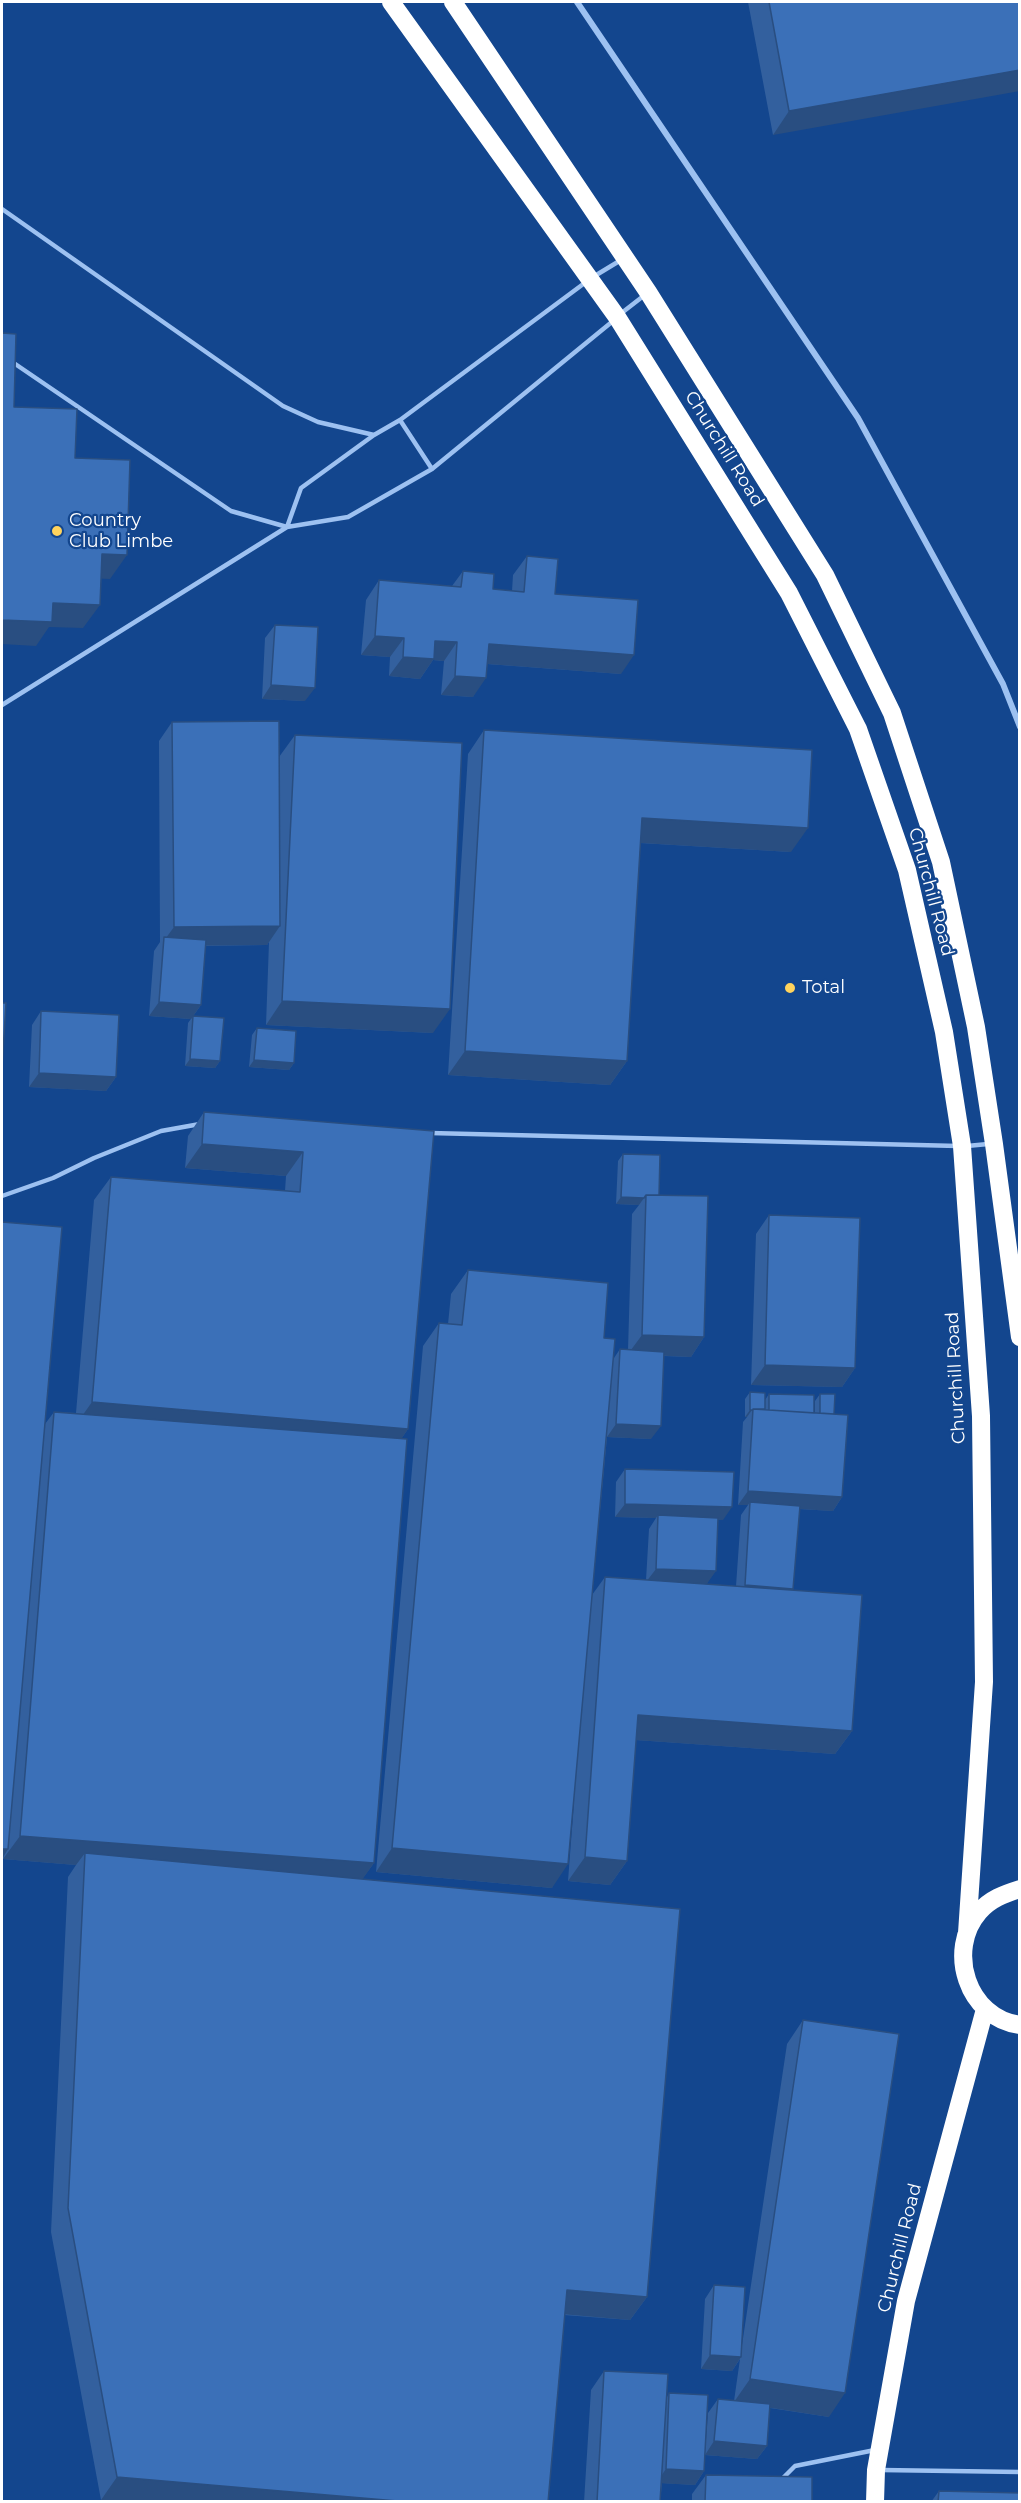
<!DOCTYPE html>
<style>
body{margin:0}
#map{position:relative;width:1021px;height:2503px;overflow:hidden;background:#13468e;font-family:Montserrat,sans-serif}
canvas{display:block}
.frame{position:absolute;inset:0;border:3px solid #fff;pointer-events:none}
</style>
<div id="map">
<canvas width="1021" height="2503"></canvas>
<div class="frame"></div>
</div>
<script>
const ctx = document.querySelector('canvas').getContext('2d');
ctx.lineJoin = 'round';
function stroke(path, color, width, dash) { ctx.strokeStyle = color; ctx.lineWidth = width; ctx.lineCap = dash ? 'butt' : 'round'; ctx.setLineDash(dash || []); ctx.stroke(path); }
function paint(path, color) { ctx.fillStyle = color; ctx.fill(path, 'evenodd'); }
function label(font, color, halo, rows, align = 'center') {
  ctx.font = font + ' Montserrat,sans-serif'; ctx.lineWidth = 4.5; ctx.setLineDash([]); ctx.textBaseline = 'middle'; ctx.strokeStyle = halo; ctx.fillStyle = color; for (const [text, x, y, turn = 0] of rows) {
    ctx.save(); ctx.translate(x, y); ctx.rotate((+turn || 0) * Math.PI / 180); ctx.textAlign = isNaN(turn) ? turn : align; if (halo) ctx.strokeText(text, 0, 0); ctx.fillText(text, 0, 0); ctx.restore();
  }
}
stroke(new Path2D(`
 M 2,209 L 283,406 L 318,422 L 374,435
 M 593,277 L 621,260
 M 619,315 L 646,294
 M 2,355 L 231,511 L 287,527
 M 400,420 L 432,469
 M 287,527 L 301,488 L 374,435 L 400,420 L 586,282
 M 2,705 L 287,527 L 348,517 L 432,469 L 613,321
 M 430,1133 L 958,1146
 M 967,1146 L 988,1144
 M 2,1196 L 53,1178 L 94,1158 L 161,1131 L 200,1124
 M 881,2470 L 1020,2472
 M 780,2481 L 795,2466 L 875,2450`), '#9dc1f1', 4.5);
stroke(new Path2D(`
 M 577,2 L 858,418 L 1003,684 L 1020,727`), '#9dc1f1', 6);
stroke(new Path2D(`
 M 391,2 L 617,317 L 789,593 L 858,729 L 907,870 L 944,1032 L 962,1146 L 981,1416 L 984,1682 L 967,1933
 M 453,2 L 648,292 L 825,575 L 892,713 L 941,862 L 976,1027 L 994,1144 L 1020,1337
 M 1020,1889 C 1004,1894 990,1899 979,1912 C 946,1950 967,2018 1020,2025
 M 875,2502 L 876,2470 L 906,2301 L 985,2009`), '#fff', 18);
paint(new Path2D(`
 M 748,2 L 1020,2 L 773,135 Z
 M 527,556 L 555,594 L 621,674 L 487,664 L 473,697 L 441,695 L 444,661 L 433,660 L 420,679 L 389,676 L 390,657 L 361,655 L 366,600 L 379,580 L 452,586 L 463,571 L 493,589 L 512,591 L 513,575 Z
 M 275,625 L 305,701 L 262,699 L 265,638 Z
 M 172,722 L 279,757 L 295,735 L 433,1033 L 266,1025 L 269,942 L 267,945 L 205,946 L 201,1005 L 191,1019 L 149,1016 L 154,951 L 160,942 L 159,741 Z
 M 484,730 L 791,852 L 640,843 L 627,1061 L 610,1085 L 448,1075 L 468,754 Z
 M 41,1011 L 116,1077 L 106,1091 L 29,1087 L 32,1025 Z
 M 193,1016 L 220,1061 L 215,1068 L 185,1066 L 188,1023 Z
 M 257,1028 L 294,1063 L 289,1070 L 249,1067 L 252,1035 Z
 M 204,1112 L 434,1131 L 408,1429 L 401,1439 L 374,1863 L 362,1879 L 647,2297 L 630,2320 L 564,2315 L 548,2502 L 114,2502 L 101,2500 L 51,2232 L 68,1877 L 76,1865 L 3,1859 L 45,1424 L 54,1412 L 76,1413 L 94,1200 L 111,1177 L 285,1191 L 286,1176 L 185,1168 L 188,1136 Z
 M 623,1154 L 659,1195 L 704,1337 L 691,1357 L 664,1356 L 651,1439 L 607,1437 L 592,1595 L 605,1577 L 646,1580 L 649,1529 L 656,1518 L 615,1517 L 616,1482 L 625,1469 L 723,1520 L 718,1520 L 707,1584 L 736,1586 L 741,1515 L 748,1505 L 738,1505 L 743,1422 L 747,1417 L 745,1417 L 745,1399 L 750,1392 L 765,1400 L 769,1394 L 815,1413 L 815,1401 L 820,1394 L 834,1414 L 842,1497 L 833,1511 L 799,1509 L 793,1590 L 852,1731 L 835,1754 L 636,1740 L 627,1861 L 610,1885 L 568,1881 L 574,1802 L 552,1888 L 376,1872 L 423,1346 L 439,1323 L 448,1324 L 451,1294 L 468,1270 L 604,1338 L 614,1358 L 620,1349 L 628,1350 L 632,1214 L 639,1205 L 616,1204 L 618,1161 Z
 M 769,1215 L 855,1368 L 842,1387 L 751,1385 L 756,1234 Z
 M 803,2020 L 829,2417 L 770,2408 L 767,2446 L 757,2459 L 705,2455 L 704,2471 L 695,2485 L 662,2483 L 660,2502 L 584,2502 L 591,2390 L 604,2371 L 667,2397 L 669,2393 L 706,2439 L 708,2413 L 718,2399 L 734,2401 L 740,2359 L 732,2371 L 701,2369 L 705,2299 L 714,2285 L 742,2345 L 787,2044 Z
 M 706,2475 L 812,2502 L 692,2502 L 692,2494 Z
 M 939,2491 L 1020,2502 L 931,2502 Z`), '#33609e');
paint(new Path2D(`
 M 1020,70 L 1020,91 L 773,135 L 789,111 Z
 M 102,554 L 127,555 L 110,579 L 85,578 Z
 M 53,603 L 100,605 L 83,628 L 49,627 L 36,646 L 2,644 L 2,620 Z
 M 375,636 L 404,638 L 390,657 L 361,655 Z
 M 435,641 L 457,642 L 444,661 L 433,660 L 420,679 L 389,676 L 403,657 Z
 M 489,644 L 634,655 L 621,674 L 475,663 Z
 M 455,676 L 486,678 L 473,697 L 441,695 Z
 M 271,685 L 315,688 L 305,701 L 262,699 Z
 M 642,818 L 808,828 L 791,852 L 625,842 Z
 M 280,926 L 267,945 L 163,946 L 163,942 L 174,927 Z
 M 282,1001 L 450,1009 L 433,1033 L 266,1025 Z
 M 159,1002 L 201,1005 L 191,1019 L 149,1016 Z
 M 465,1051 L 627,1061 L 610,1085 L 448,1075 Z
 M 190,1059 L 220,1061 L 215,1068 L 185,1066 Z
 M 254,1060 L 294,1063 L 289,1070 L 249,1067 Z
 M 39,1073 L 116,1077 L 106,1091 L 29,1087 Z
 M 202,1144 L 303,1152 L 286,1176 L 185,1168 Z
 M 621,1197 L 644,1198 L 639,1205 L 616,1204 Z
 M 642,1335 L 704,1337 L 691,1357 L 628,1354 Z
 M 765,1365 L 855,1368 L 842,1387 L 751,1385 Z
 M 92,1402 L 408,1429 L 392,1453 L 75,1426 Z
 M 750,1410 L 752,1410 L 747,1417 L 745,1417 Z
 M 616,1424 L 661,1426 L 651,1439 L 607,1437 Z
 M 748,1491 L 842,1497 L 833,1511 L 750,1506 L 750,1502 L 748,1505 L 738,1505 Z
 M 625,1504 L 732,1507 L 723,1520 L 658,1519 L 658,1515 L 656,1518 L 615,1517 Z
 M 656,1569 L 716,1571 L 706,1585 L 646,1582 Z
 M 745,1585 L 793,1589 L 784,1602 L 735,1599 Z
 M 638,1715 L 852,1731 L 835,1754 L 621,1739 Z
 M 20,1836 L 374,1863 L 357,1887 L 85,1853 L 76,1865 L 3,1859 Z
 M 392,1848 L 568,1864 L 552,1888 L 376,1872 Z
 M 2,1849 L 8,1849 L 2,1859 Z
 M 585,1857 L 627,1861 L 610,1885 L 568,1881 Z
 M 567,2290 L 647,2297 L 630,2320 L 550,2313 Z
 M 710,2355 L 741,2357 L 732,2371 L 701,2369 Z
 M 750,2379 L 845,2393 L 829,2417 L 734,2402 Z
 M 714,2441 L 767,2446 L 757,2459 L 705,2455 Z
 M 666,2469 L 704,2471 L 695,2485 L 656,2483 Z
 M 117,2477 L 409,2502 L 114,2502 L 101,2500 Z`), '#294e81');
const building = new Path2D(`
 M 769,2 L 1020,2 L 1020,70 L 789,111 Z
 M 2,333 L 16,334 L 14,407 L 77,409 L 75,458 L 130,460 L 127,555 L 102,554 L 100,605 L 53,603 L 52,622 L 2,620 Z
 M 527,556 L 558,559 L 555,594 L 638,600 L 634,655 L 489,644 L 486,678 L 455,676 L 457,642 L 435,641 L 434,659 L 403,657 L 404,638 L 375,636 L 379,580 L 461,587 L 463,571 L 494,574 L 493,589 L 524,592 Z
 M 275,625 L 318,627 L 315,688 L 271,685 Z
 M 279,721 L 280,926 L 174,927 L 172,722 Z
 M 484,730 L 812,750 L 808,828 L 642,818 L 627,1061 L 465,1051 Z
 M 295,735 L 462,743 L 450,1009 L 282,1001 Z
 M 164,937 L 206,940 L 201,1005 L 159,1002 Z
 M 2,1003 L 6,1003 L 2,1068 Z
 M 41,1011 L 119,1015 L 116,1077 L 39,1073 Z
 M 193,1016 L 224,1018 L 220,1061 L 190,1059 Z
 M 257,1028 L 296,1031 L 294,1063 L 254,1060 Z
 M 204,1112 L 434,1131 L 408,1429 L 92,1402 L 111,1177 L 300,1192 L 303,1152 L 202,1144 Z
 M 623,1154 L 660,1155 L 659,1195 L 646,1195 L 644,1198 L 621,1197 Z
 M 646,1195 L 708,1196 L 704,1337 L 642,1335 Z
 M 769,1215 L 860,1218 L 855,1368 L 765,1365 Z
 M 2,1222 L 62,1227 L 8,1849 L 2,1849 Z
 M 468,1270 L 608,1283 L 604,1338 L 615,1339 L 568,1864 L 392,1848 L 439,1323 L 462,1325 Z
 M 620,1349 L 664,1352 L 661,1426 L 616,1424 Z
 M 750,1392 L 765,1393 L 765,1409 L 753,1409 L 753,1410 L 750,1410 Z
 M 769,1394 L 814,1395 L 814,1413 L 769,1410 Z
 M 820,1394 L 835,1394 L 834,1414 L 820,1413 Z
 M 753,1409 L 848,1415 L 842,1497 L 748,1491 Z
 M 54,1412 L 407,1439 L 374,1863 L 20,1836 Z
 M 625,1469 L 734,1472 L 732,1507 L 625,1504 Z
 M 750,1502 L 800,1506 L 793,1589 L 745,1585 Z
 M 658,1515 L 718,1518 L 716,1571 L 656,1569 Z
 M 605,1577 L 862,1595 L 852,1731 L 638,1715 L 627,1861 L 585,1857 Z
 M 85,1853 L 680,1909 L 647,2297 L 567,2290 L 548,2502 L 409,2502 L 117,2477 L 68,2208 Z
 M 803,2020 L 899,2034 L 845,2393 L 750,2379 Z
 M 714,2285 L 745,2287 L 741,2357 L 710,2355 Z
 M 604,2371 L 668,2374 L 660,2502 L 597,2502 Z
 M 669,2393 L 708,2395 L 704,2471 L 666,2469 Z
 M 718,2399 L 770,2404 L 767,2446 L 714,2441 Z
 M 706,2475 L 812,2477 L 812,2502 L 705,2502 Z
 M 939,2491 L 1020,2493 L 1020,2502 L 938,2502 Z`);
paint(building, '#3b70b8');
stroke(building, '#294e81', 1.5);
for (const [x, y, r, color] of [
 [57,531,6,"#ffd35d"],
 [790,988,6,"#ffd35d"]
]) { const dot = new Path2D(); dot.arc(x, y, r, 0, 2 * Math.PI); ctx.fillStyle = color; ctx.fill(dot); stroke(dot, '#13468e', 2); }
label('18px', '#fff', '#13468e', [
 ["Churchill Road",724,449,58],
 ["Churchill Road",931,892,75],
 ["Churchill Road",956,1378,-93],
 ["Churchill Road",900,2248,-76]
]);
label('18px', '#fff', '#13468e', [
 ["Country",69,521],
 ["Club Limbe",69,542],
 ["Total",802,988]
], 'left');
</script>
